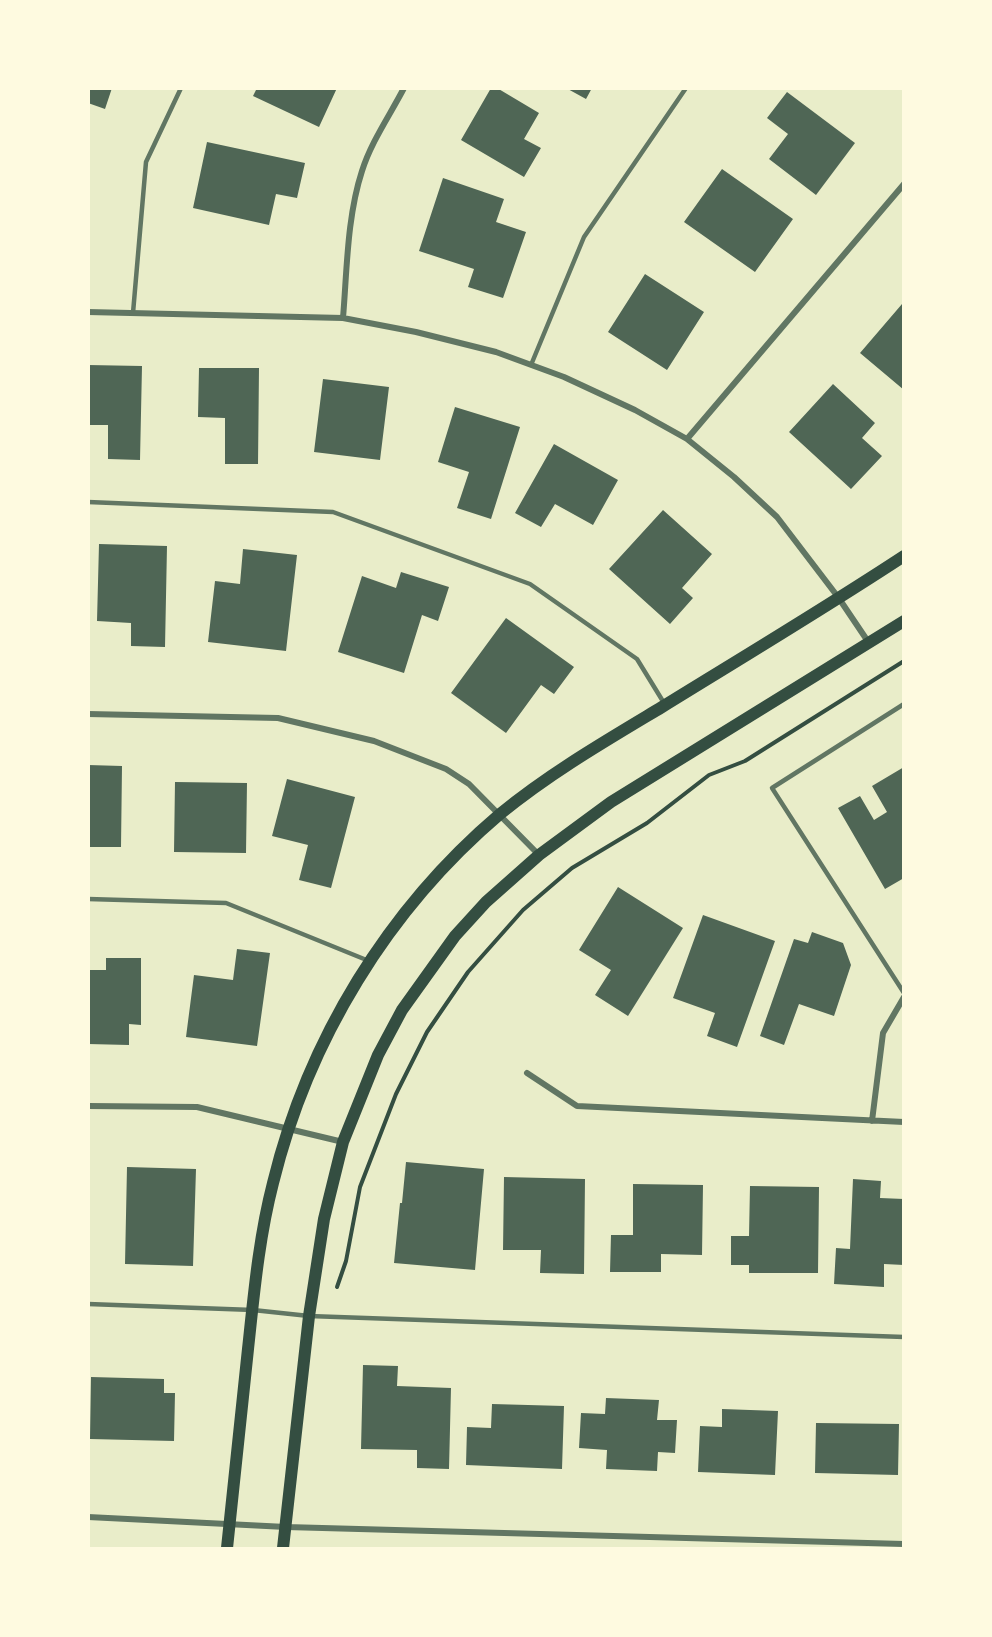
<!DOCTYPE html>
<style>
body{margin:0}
#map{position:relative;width:992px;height:1637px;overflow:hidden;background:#e9edc9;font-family:"Fira Sans",sans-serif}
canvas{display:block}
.frame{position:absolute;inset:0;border:90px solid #fefae0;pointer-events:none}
</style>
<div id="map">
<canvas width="992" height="1637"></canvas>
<div class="frame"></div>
</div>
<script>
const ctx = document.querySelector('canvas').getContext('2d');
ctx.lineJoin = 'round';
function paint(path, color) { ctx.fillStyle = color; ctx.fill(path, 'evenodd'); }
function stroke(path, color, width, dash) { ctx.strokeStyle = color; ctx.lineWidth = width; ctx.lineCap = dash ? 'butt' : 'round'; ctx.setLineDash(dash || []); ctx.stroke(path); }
paint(new Path2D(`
 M 88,88 L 112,88 L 105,109 L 88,103 Z
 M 257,88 L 337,88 L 319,127 L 253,96 Z
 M 491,88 L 497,88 L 539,113 L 524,139 L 541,148 L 524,177 L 461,140 Z
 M 566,88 L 592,88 L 586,99 Z
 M 787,92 L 855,143 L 816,195 L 769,159 L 788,134 L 767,118 Z
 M 207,142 L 305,163 L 297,198 L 276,194 L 269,225 L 193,208 Z
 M 722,169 L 793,219 L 755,272 L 684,222 Z
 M 443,178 L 504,199 L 496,222 L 526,232 L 503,298 L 468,287 L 474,269 L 419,251 Z
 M 645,274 L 704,312 L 667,370 L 608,332 Z
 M 902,304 L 904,305 L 904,390 L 860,353 Z
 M 88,365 L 142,366 L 140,460 L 108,459 L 108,425 L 88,425 Z
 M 199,368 L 259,368 L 258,464 L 225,464 L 225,418 L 198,417 Z
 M 323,379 L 389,387 L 380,460 L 314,452 Z
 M 833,384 L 875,423 L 862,438 L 882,456 L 851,489 L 789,432 Z
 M 455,407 L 520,427 L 491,519 L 457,508 L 469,472 L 438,462 Z
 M 554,444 L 618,480 L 593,525 L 555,504 L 541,527 L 515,513 Z
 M 663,510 L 712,554 L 682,588 L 693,598 L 670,624 L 609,569 Z
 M 99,544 L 167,546 L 165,647 L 131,646 L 131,623 L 97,621 Z
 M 243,549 L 297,555 L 286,651 L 208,642 L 215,581 L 240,584 Z
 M 401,572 L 449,587 L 438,621 L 422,615 L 404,673 L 338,652 L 362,576 L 396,588 Z
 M 506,618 L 574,667 L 554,694 L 541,685 L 506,733 L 451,693 Z
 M 88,765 L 122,766 L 121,847 L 90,847 Z
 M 904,767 L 904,878 L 885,889 L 838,808 L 860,796 L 874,820 L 887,812 L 872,786 Z
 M 287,779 L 355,797 L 331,888 L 299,880 L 308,845 L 272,836 Z
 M 175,782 L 247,783 L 246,853 L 174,852 Z
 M 618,887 L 683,928 L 628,1016 L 595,995 L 611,970 L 579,950 Z
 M 703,915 L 775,941 L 737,1047 L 707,1036 L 715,1013 L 673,998 Z
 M 812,932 L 843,943 L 851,965 L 834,1016 L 799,1004 L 784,1045 L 760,1036 L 794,939 L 808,943 Z
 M 237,949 L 270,953 L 257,1046 L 186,1037 L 194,975 L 233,980 Z
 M 106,958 L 141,958 L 141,1025 L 129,1024 L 129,1045 L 88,1044 L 88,970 L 106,970 Z
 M 406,1162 L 484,1169 L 475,1270 L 394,1263 L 400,1203 L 402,1203 Z
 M 127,1167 L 196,1169 L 193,1266 L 125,1264 Z
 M 504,1177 L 585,1179 L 584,1274 L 540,1273 L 541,1250 L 503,1250 Z
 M 853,1179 L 881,1181 L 880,1198 L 904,1199 L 904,1265 L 884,1264 L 884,1287 L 834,1284 L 836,1248 L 850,1249 Z
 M 633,1184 L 703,1185 L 702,1255 L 661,1254 L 661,1272 L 610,1272 L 611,1235 L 633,1235 Z
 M 750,1186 L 819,1187 L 818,1273 L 749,1273 L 749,1265 L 731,1265 L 731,1236 L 749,1236 Z
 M 363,1365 L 398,1366 L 397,1386 L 451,1388 L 449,1469 L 417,1468 L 417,1450 L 361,1449 Z
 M 91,1377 L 164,1379 L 164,1393 L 175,1393 L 174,1441 L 90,1439 Z
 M 606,1398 L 659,1400 L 657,1420 L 677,1420 L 675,1453 L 658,1452 L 657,1471 L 606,1469 L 607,1450 L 579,1448 L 581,1413 L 605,1414 Z
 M 492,1404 L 564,1406 L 562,1469 L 466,1465 L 467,1427 L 491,1428 Z
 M 722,1409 L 778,1411 L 775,1475 L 698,1472 L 700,1426 L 722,1427 Z
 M 816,1423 L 899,1424 L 898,1475 L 815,1473 Z`), '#4f6655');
stroke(new Path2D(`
 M 337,1287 L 346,1261 L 360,1187 L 396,1094 L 427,1032 L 468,972 L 523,910 L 572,868 L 647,823 L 709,775 L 745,761 L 904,661`), '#344e41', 4);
stroke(new Path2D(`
 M 133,313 L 146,162 L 181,88
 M 531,365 L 584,237 L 686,88
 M 88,502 L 333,512 L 530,584 L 637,659 L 664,703
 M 904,704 L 772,788 L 904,993
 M 88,899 L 226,903 L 369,961
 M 88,1304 L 253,1310 L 309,1316 L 904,1337`), '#617663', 4.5);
stroke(new Path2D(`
 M 88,312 L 343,318 L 416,332 L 496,352 L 564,377 L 635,410 L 687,439 L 734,477 L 777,517 L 838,597 L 869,643
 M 343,318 C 347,270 347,217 362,171 C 371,142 390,115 404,88
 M 687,439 L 904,184
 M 88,714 L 278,718 L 374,741 L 446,769 L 469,784 L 539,855
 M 527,1073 L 577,1106 L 904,1122
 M 88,1106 L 197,1107 L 343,1142
 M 872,1121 L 883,1033 L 904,997
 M 88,1517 L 286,1527 L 904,1544`), '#617663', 6);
stroke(new Path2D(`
 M 227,1548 C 234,1482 241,1416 248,1349 C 254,1293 259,1237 273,1183 C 308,1040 388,909 500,814 C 550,773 607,740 662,707 C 743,657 825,608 904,556
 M 283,1548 L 309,1316 L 324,1219 L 343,1142 L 378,1055 L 402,1010 L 455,936 L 486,902 L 539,855 L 611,802 L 904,621`), '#344e41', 12);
</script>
